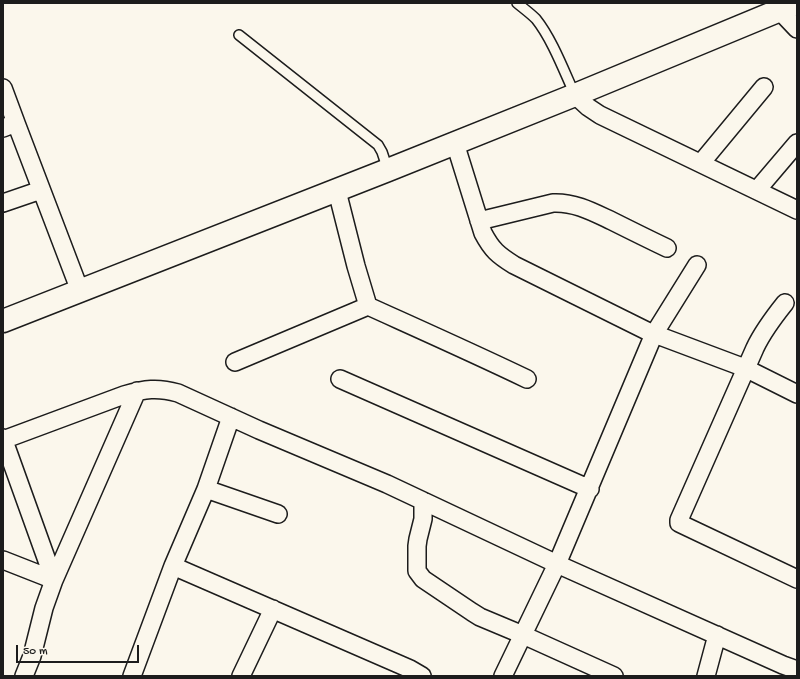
<!DOCTYPE html>
<style>
body{margin:0}
#map{position:relative;width:800px;height:679px;overflow:hidden;background:#fbf7ec;font-family:"Gochi Hand",sans-serif}
canvas{display:block}
.frame{position:absolute;inset:0;border:4px solid #1c1c1c;pointer-events:none}
.scale{position:absolute;left:16px;top:645px;width:123px;height:18px;box-sizing:border-box;border:2px solid #1c1c1c;border-top:0;padding-left:5px;font-size:12px;line-height:14px;white-space:nowrap;color:#1c1c1c;-webkit-text-stroke:3px #fbf7ec;paint-order:stroke}
</style>
<div id="map">
<canvas width="800" height="679"></canvas>
<div class="frame"></div>
<div class="scale">50 m</div>
</div>
<script>
const ctx = document.querySelector('canvas').getContext('2d');
ctx.lineJoin = 'round';
function stroke(path, color, width, dash) { ctx.strokeStyle = color; ctx.lineWidth = width; ctx.lineCap = dash ? 'butt' : 'round'; ctx.setLineDash(dash || []); ctx.stroke(path); }
const lane = new Path2D(`
 M 517,3 C 523,8 530,13 536,19 C 552,39 564,71 575,95
 M 239,35 L 378,145 L 382,152 L 388,170`);
const street = new Path2D(`
 M 779,10 L 797,29
 M 3,88 L 16,123 L 3,128
 M 575,95 L 588,107 L 600,115 L 797,210
 M 16,123 L 80,291
 M 455,143 L 483,233 C 492,250 498,255 514,265 L 649,332 L 745,368 L 797,394
 M 701,163 L 764,87
 M 757,190 L 797,143
 M 3,203 L 41,190
 M 479,221 L 553,203 C 575,202 593,212 612,221 C 630,230 648,239 667,248
 M 785,303 C 773,318 763,331 755,348 L 679,520 L 679,523 L 681,524 L 797,579
 M 368,306 C 421,330 475,354 527,379
 M 235,362 L 368,306 L 356,266 L 337,191
 M 340,379 L 590,489
 M 3,438 L 54,580 L 44,608 L 32,656 L 24,676
 M 3,440 L 124,395 C 145,389 157,387 178,393 L 259,430 L 387,484 L 557,564 L 783,665 L 797,670
 M 206,489 L 278,514
 M 423,501 L 423,519 L 418,539 L 417,546 L 417,571 L 423,579 L 472,612 L 480,617 L 523,635 L 614,676
 M 3,560 L 54,580 L 137,391
 M 173,566 L 410,669 L 422,676
 M 132,676 L 173,566 L 206,489 L 231,417
 M 241,676 L 273,609
 M 503,676 L 557,564 L 654,334 L 697,265
 M 706,676 L 717,635`);
const secondary = new Path2D(`
 M 3,321 L 388,170 L 575,95 L 797,3`);
stroke(lane, '#1c1c1c', 12);
stroke(street, '#1c1c1c', 20);
stroke(secondary, '#1c1c1c', 25);
stroke(lane, '#fbf7ec', 9);
stroke(street, '#fbf7ec', 17);
stroke(secondary, '#fbf7ec', 22);
</script>
